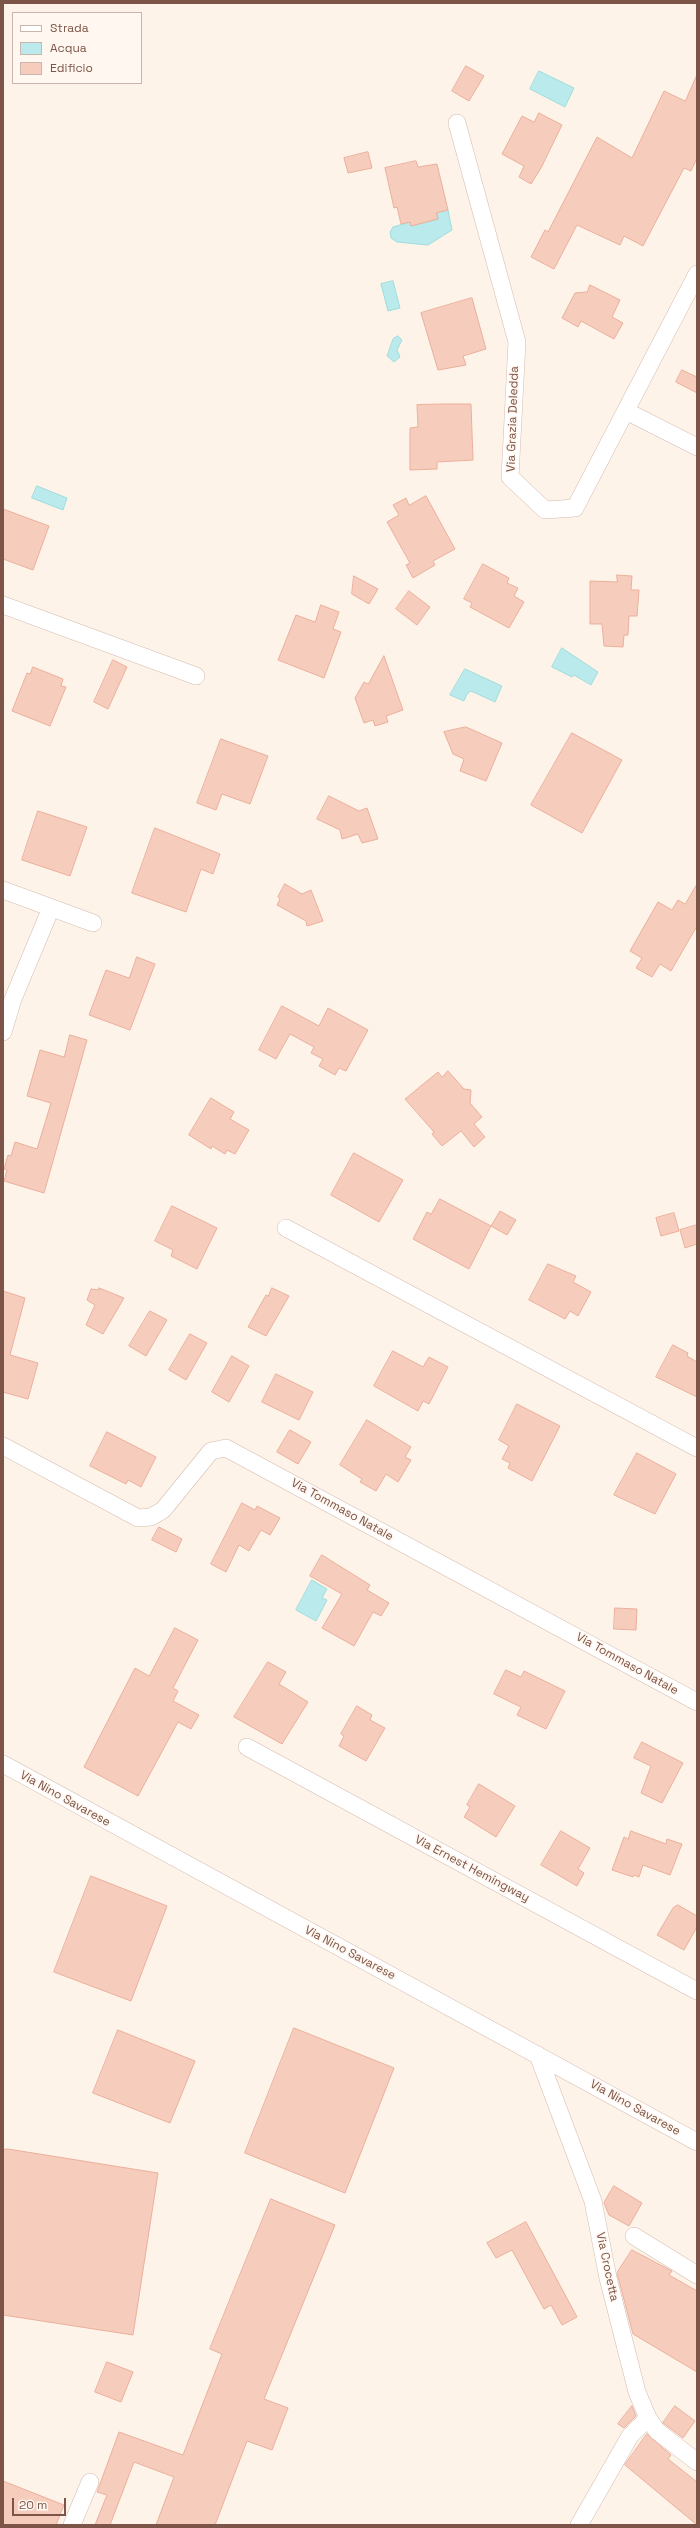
<!DOCTYPE html>
<style>
body{margin:0}
#map{position:relative;width:700px;height:2528px;overflow:hidden;background:#fef3e8;font-family:"Space Grotesk",sans-serif}
canvas{display:block}
.frame{position:absolute;inset:0;border:4px solid #7c5448;pointer-events:none}
.legend{position:absolute;left:12px;top:12px;width:130px;height:72px;box-sizing:border-box;background:#fff7f0;border:1px solid #cbb6ad;margin:0;padding:5px 7px;list-style:none;font-size:12px;color:#7c5448}
.legend li{display:flex;align-items:center;gap:8px;height:20px}
.legend b{width:20px;border:1px solid #cbb6ad}
.scale{position:absolute;left:12px;top:2498px;width:54px;height:18px;box-sizing:border-box;border:2px solid #7c5448;border-top:0;padding-left:5px;font-size:12px;line-height:14px;white-space:nowrap;color:#7c5448;-webkit-text-stroke:3px #fff7f0;paint-order:stroke}
</style>
<div id="map">
<canvas width="700" height="2528"></canvas>
<div class="frame"></div>
<ul class="legend">
<li><b style="height:5px;background:#fff"></b>Strada</li>
<li><b style="height:11px;background:#baeaeb"></b>Acqua</li>
<li><b style="height:11px;background:#f6ccbd"></b>Edificio</li>
</ul>
<div class="scale">20 m</div>
</div>
<script>
const ctx = document.querySelector('canvas').getContext('2d');
ctx.lineJoin = 'round';
function paint(path, color) { ctx.fillStyle = color; ctx.fill(path, 'evenodd'); }
function stroke(path, color, width, dash) { ctx.strokeStyle = color; ctx.lineWidth = width; ctx.lineCap = dash ? 'butt' : 'round'; ctx.setLineDash(dash || []); ctx.stroke(path); }
function label(font, color, halo, rows, align = 'center') {
  ctx.font = font + ' "Space Grotesk",sans-serif'; ctx.lineWidth = 3; ctx.setLineDash([]); ctx.textBaseline = 'middle'; ctx.strokeStyle = halo; ctx.fillStyle = color; for (const [text, x, y, turn = 0] of rows) {
    ctx.save(); ctx.translate(x, y); ctx.rotate((+turn || 0) * Math.PI / 180); ctx.textAlign = isNaN(turn) ? turn : align; if (halo) ctx.strokeText(text, 0, 0); ctx.fillText(text, 0, 0); ctx.restore();
  }
}
const water = new Path2D(`
 M 539,71 L 574,88 L 565,107 L 530,89 Z
 M 448,210 L 452,230 L 428,245 L 397,242 L 391,238 L 390,232 L 393,227 L 410,222 L 411,226 L 438,219 L 437,213 Z
 M 393,281 L 400,308 L 388,311 L 381,284 Z
 M 398,336 L 402,340 L 397,350 L 400,357 L 394,362 L 387,356 L 393,339 Z
 M 37,486 L 67,498 L 63,510 L 32,498 Z
 M 562,648 L 598,672 L 591,685 L 574,675 L 572,677 L 552,667 Z
 M 465,669 L 502,686 L 495,702 L 471,691 L 467,694 L 464,701 L 450,695 Z
 M 312,1580 L 327,1589 L 322,1598 L 327,1600 L 316,1621 L 296,1610 Z`);
paint(water, '#baeaeb');
stroke(water, '#9fdcdd', 1);
const building = new Path2D(`
 M 466,66 L 484,76 L 469,101 L 452,91 Z
 M 697,75 L 697,158 L 691,171 L 684,168 L 643,246 L 624,236 L 620,245 L 577,225 L 554,269 L 531,257 L 545,230 L 548,232 L 597,137 L 632,158 L 664,91 L 685,101 Z
 M 539,113 L 562,125 L 541,168 L 531,184 L 519,177 L 524,166 L 502,154 L 522,116 L 534,122 Z
 M 368,152 L 372,168 L 348,173 L 344,158 Z
 M 416,161 L 418,167 L 437,164 L 448,210 L 436,213 L 438,219 L 411,226 L 410,222 L 401,224 L 397,207 L 394,208 L 385,168 Z
 M 590,285 L 620,300 L 612,317 L 623,323 L 614,339 L 581,321 L 578,327 L 562,318 L 575,293 L 587,292 Z
 M 472,298 L 486,349 L 463,356 L 466,365 L 438,370 L 421,313 Z
 M 682,370 L 697,377 L 697,393 L 676,382 Z
 M 442,404 L 471,404 L 473,460 L 437,462 L 437,469 L 410,470 L 410,428 L 418,427 L 417,405 Z
 M 426,496 L 455,549 L 433,561 L 435,565 L 413,578 L 406,565 L 410,563 L 387,522 L 399,515 L 393,505 L 406,498 L 409,505 Z
 M 3,509 L 49,526 L 33,570 L 3,559 Z
 M 483,564 L 509,578 L 507,583 L 518,588 L 514,596 L 524,602 L 509,628 L 470,607 L 472,603 L 464,599 Z
 M 617,575 L 632,576 L 631,590 L 639,590 L 637,616 L 629,616 L 628,635 L 624,635 L 623,647 L 604,646 L 602,624 L 590,624 L 590,581 L 617,582 Z
 M 354,576 L 378,589 L 369,604 L 352,594 Z
 M 409,591 L 430,607 L 417,625 L 396,609 Z
 M 321,605 L 339,612 L 333,629 L 341,632 L 324,678 L 278,660 L 296,615 L 315,622 Z
 M 384,656 L 403,710 L 386,716 L 388,722 L 375,726 L 373,720 L 364,723 L 355,698 L 364,682 L 368,684 Z
 M 113,660 L 127,667 L 108,709 L 94,702 Z
 M 33,667 L 63,679 L 61,686 L 66,687 L 50,726 L 12,711 L 27,673 L 30,674 Z
 M 466,727 L 502,743 L 486,781 L 460,771 L 464,759 L 453,754 L 444,732 Z
 M 572,733 L 622,760 L 582,833 L 531,805 Z
 M 221,739 L 268,756 L 250,804 L 222,794 L 216,810 L 197,803 Z
 M 329,796 L 359,811 L 367,808 L 378,839 L 362,843 L 358,834 L 342,839 L 340,830 L 317,819 Z
 M 38,811 L 87,827 L 70,876 L 22,860 Z
 M 155,828 L 220,854 L 213,874 L 201,869 L 186,912 L 132,893 Z
 M 285,884 L 302,894 L 311,890 L 323,921 L 307,926 L 306,921 L 277,905 L 280,899 L 278,897 Z
 M 697,884 L 697,926 L 671,971 L 660,964 L 652,977 L 636,968 L 642,958 L 630,951 L 658,902 L 672,910 L 678,900 L 685,904 Z
 M 137,957 L 155,964 L 130,1030 L 89,1015 L 106,970 L 129,978 Z
 M 282,1006 L 319,1026 L 328,1008 L 368,1030 L 346,1071 L 339,1068 L 335,1075 L 319,1066 L 323,1059 L 311,1053 L 314,1047 L 290,1034 L 276,1059 L 259,1050 Z
 M 70,1035 L 87,1040 L 44,1193 L 4,1181 L 7,1170 L 4,1169 L 8,1155 L 11,1156 L 15,1142 L 37,1149 L 51,1103 L 27,1096 L 40,1050 L 64,1057 Z
 M 448,1071 L 464,1089 L 471,1090 L 470,1103 L 482,1117 L 474,1124 L 485,1137 L 474,1147 L 461,1131 L 442,1146 L 432,1134 L 434,1132 L 405,1099 L 438,1072 L 442,1077 Z
 M 211,1098 L 234,1112 L 230,1119 L 249,1130 L 235,1154 L 227,1150 L 225,1154 L 212,1146 L 211,1149 L 189,1135 Z
 M 354,1153 L 403,1180 L 379,1222 L 331,1195 Z
 M 440,1199 L 491,1226 L 500,1211 L 516,1220 L 507,1235 L 491,1226 L 469,1269 L 413,1239 L 427,1212 L 431,1214 Z
 M 172,1206 L 217,1228 L 197,1269 L 171,1256 L 173,1250 L 155,1241 Z
 M 674,1213 L 679,1231 L 661,1236 L 656,1218 Z
 M 697,1225 L 697,1244 L 685,1248 L 680,1230 Z
 M 548,1264 L 576,1276 L 573,1282 L 591,1292 L 578,1316 L 570,1311 L 565,1319 L 529,1300 Z
 M 99,1288 L 124,1298 L 103,1334 L 86,1325 L 95,1305 L 87,1300 L 91,1289 L 99,1290 Z
 M 272,1288 L 289,1296 L 266,1336 L 248,1327 L 266,1295 L 268,1296 Z
 M 3,1291 L 25,1298 L 10,1355 L 38,1363 L 28,1399 L 3,1392 Z
 M 150,1311 L 167,1320 L 146,1356 L 129,1346 Z
 M 190,1334 L 207,1343 L 186,1380 L 169,1370 Z
 M 673,1345 L 688,1353 L 687,1356 L 697,1362 L 697,1397 L 656,1377 Z
 M 393,1351 L 423,1367 L 429,1357 L 448,1367 L 429,1404 L 423,1401 L 418,1411 L 374,1386 Z
 M 232,1356 L 249,1366 L 229,1402 L 212,1392 Z
 M 276,1374 L 313,1392 L 299,1420 L 262,1402 Z
 M 517,1404 L 560,1426 L 532,1481 L 508,1468 L 510,1463 L 502,1459 L 509,1446 L 499,1440 Z
 M 367,1420 L 411,1447 L 405,1457 L 411,1460 L 398,1482 L 386,1474 L 376,1491 L 360,1482 L 362,1479 L 340,1465 Z
 M 290,1430 L 311,1442 L 298,1464 L 277,1452 Z
 M 107,1432 L 156,1457 L 141,1487 L 128,1480 L 126,1484 L 90,1466 Z
 M 637,1453 L 676,1474 L 655,1514 L 614,1495 Z
 M 242,1503 L 255,1510 L 257,1506 L 280,1518 L 270,1535 L 261,1530 L 249,1551 L 239,1545 L 226,1572 L 211,1564 Z
 M 159,1527 L 182,1539 L 176,1552 L 152,1540 Z
 M 322,1555 L 370,1585 L 367,1590 L 389,1603 L 381,1616 L 373,1612 L 354,1646 L 322,1628 L 342,1594 L 310,1576 Z
 M 615,1608 L 637,1609 L 636,1630 L 614,1629 Z
 M 175,1628 L 198,1640 L 173,1688 L 178,1691 L 173,1701 L 199,1715 L 191,1729 L 178,1722 L 138,1796 L 84,1767 L 135,1668 L 149,1676 Z
 M 268,1662 L 286,1672 L 279,1684 L 308,1702 L 282,1744 L 234,1717 Z
 M 506,1670 L 521,1677 L 524,1671 L 565,1691 L 546,1729 L 517,1715 L 521,1707 L 494,1694 Z
 M 357,1706 L 372,1715 L 370,1720 L 385,1728 L 366,1761 L 339,1746 L 344,1736 L 341,1734 Z
 M 642,1742 L 683,1763 L 662,1803 L 641,1793 L 651,1766 L 634,1758 Z
 M 479,1784 L 515,1806 L 496,1837 L 464,1817 L 470,1807 L 467,1805 Z
 M 561,1831 L 590,1848 L 578,1869 L 584,1873 L 577,1886 L 541,1865 Z
 M 631,1831 L 666,1844 L 667,1839 L 682,1844 L 670,1875 L 643,1865 L 639,1877 L 634,1875 L 633,1877 L 612,1870 L 624,1837 L 628,1839 Z
 M 91,1876 L 167,1906 L 131,2001 L 54,1972 Z
 M 678,1905 L 697,1916 L 697,1927 L 684,1950 L 657,1935 L 673,1908 Z
 M 294,2028 L 394,2068 L 345,2193 L 245,2153 Z
 M 118,2030 L 195,2061 L 170,2123 L 93,2093 Z
 M 8,2149 L 158,2173 L 133,2335 L 3,2315 L 3,2150 Z
 M 614,2186 L 642,2203 L 629,2226 L 609,2215 L 604,2203 Z
 M 271,2199 L 335,2225 L 264,2399 L 288,2408 L 272,2450 L 247,2441 L 215,2525 L 156,2525 L 174,2477 L 134,2462 L 110,2525 L 95,2525 L 107,2495 L 97,2492 L 119,2432 L 183,2455 L 222,2354 L 210,2349 Z
 M 526,2222 L 577,2317 L 562,2325 L 551,2305 L 544,2309 L 512,2250 L 496,2258 L 487,2243 Z
 M 632,2250 L 672,2271 L 669,2275 L 697,2291 L 697,2372 L 633,2334 L 617,2273 Z
 M 107,2362 L 133,2372 L 121,2402 L 95,2392 Z
 M 632,2406 L 636,2416 L 624,2428 L 618,2424 Z
 M 675,2406 L 695,2421 L 683,2438 L 663,2423 Z
 M 647,2434 L 671,2455 L 668,2459 L 697,2482 L 697,2525 L 625,2465 Z
 M 3,2481 L 64,2505 L 56,2525 L 3,2525 Z`);
paint(building, '#f6ccbd');
stroke(building, '#ebaf9b', 1);
const street = new Path2D(`
 M 457,123 L 517,342 L 510,477 L 545,510 L 575,508 L 697,274
 M 626,411 L 697,447
 M 3,605 L 196,676
 M 3,890 L 93,923
 M 3,1032 L 13,999 L 51,908
 M 286,1228 L 697,1448
 M 3,1446 L 138,1518 L 151,1517 L 163,1510 L 211,1451 L 226,1448 L 697,1702
 M 247,1747 L 697,1991
 M 3,1764 L 697,2142
 M 538,2055 L 593,2201 L 608,2278 L 637,2392 L 648,2418 L 657,2431 L 697,2462
 M 634,2236 L 697,2275
 M 72,2525 L 90,2482
 M 579,2525 L 630,2436 L 648,2418`);
stroke(street, '#d4bbaf', 18);
stroke(street, '#fff', 17);
label('12px', '#7c5448', '#fff7f0', [
 ["Via Grazia Deledda",513,419,-88],
 ["Via Tommaso Natale",342,1510,29],
 ["Via Tommaso Natale",627,1664,29],
 ["Via Nino Savarese",65,1799,29],
 ["Via Ernest Hemingway",472,1869,28],
 ["Via Nino Savarese",350,1953,28],
 ["Via Nino Savarese",635,2108,29],
 ["Via Crocetta",607,2267,78]
]);
</script>
